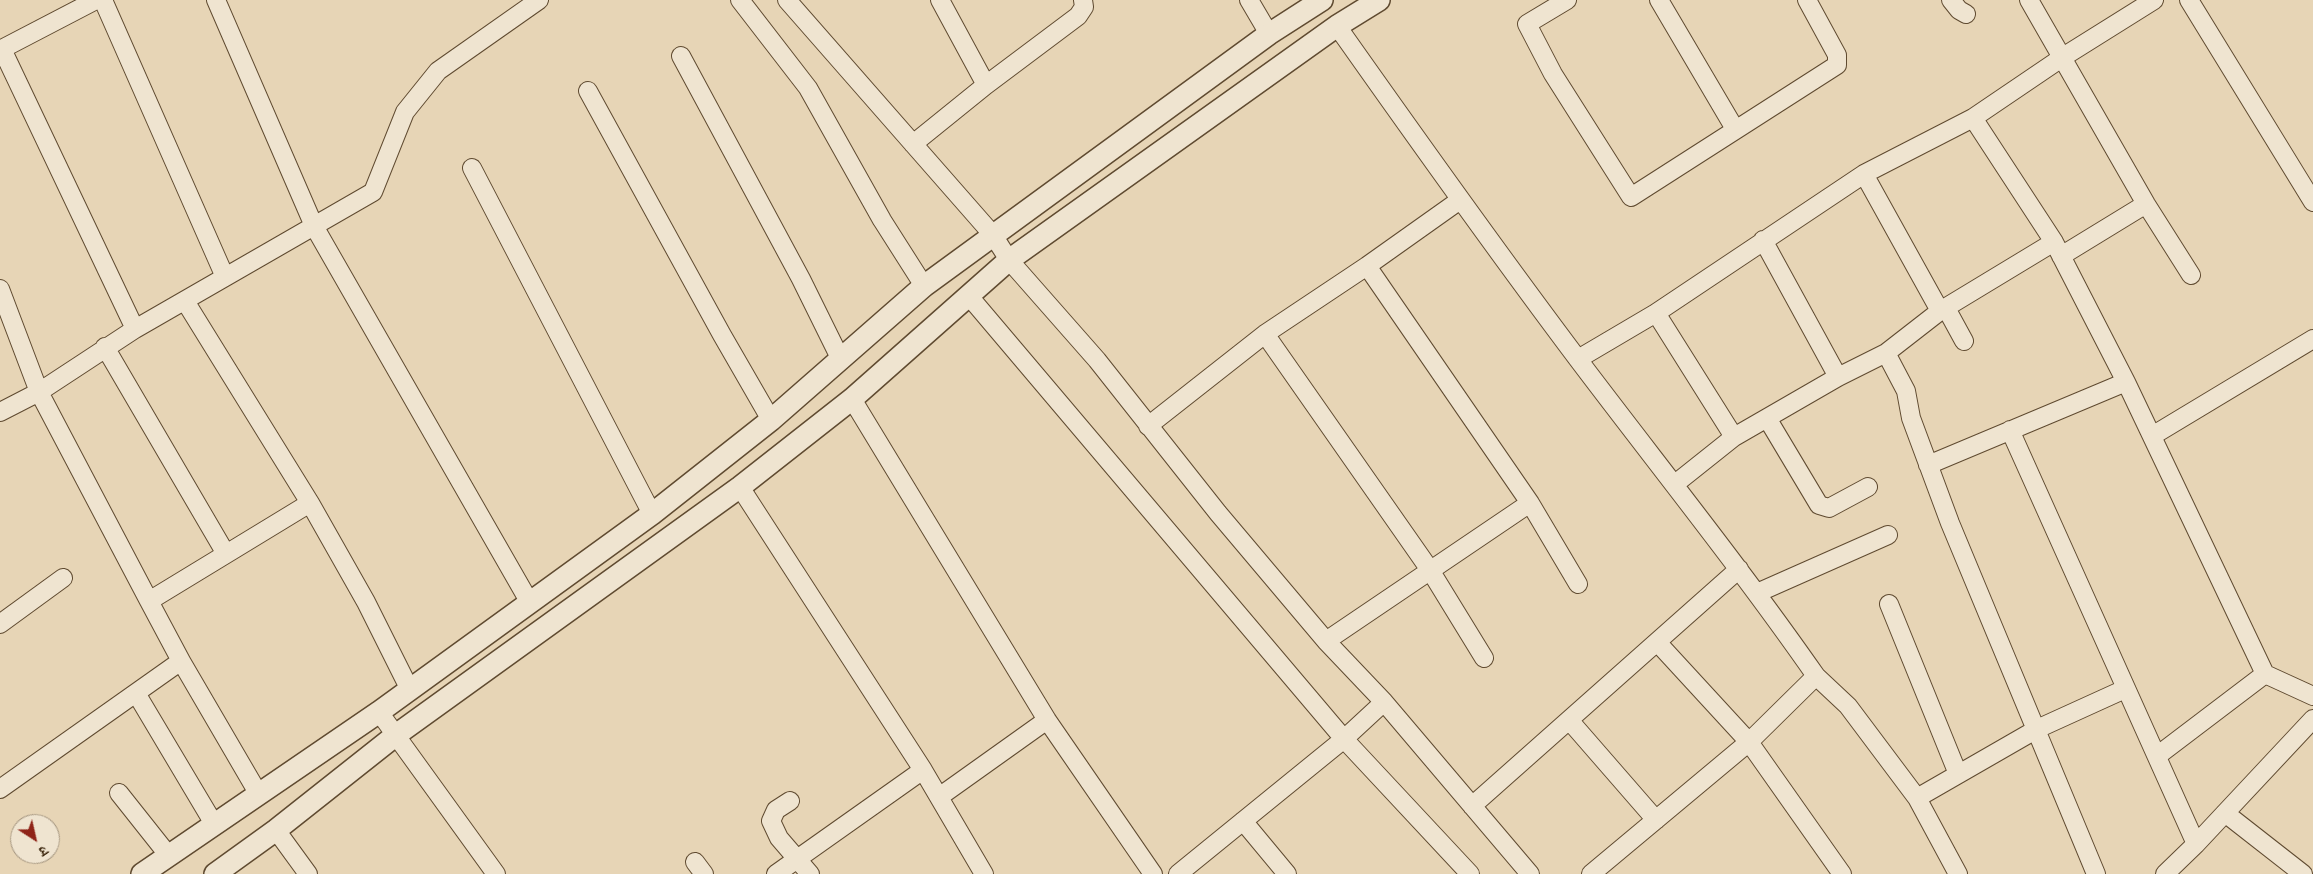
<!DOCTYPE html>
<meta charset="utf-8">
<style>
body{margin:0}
#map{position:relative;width:2313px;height:874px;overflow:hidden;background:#e7d5b6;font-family:Cardo,"Noto Serif Devanagari",serif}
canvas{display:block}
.north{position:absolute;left:10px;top:814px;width:50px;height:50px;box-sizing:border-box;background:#efe4d0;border:1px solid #a3947e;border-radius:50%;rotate:145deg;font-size:14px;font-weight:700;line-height:20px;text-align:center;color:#321c03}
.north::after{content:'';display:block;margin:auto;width:18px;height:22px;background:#8f2418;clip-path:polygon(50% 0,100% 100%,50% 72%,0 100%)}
</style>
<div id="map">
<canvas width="2313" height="874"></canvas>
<div class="north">उ</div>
</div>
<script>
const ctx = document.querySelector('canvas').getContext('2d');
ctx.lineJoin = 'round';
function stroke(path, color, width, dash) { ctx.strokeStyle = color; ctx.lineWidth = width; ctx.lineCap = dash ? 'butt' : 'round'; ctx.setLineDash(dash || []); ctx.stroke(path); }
const minor = new Path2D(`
 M 103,0 L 225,277
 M 216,0 L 314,226 L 530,603
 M 740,0 L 808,88 L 882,220 L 924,286
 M 787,0 L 993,235 L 1009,260 L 1097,360 L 1218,513 L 1326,641 L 1384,702 L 1530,874
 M 940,0 L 986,85
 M 1249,0 L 1269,34
 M 1567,0 L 1527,24 L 1553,74 L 1631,197 L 1837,65 L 1837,55 L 1807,0
 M 1659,0 L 1735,129
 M 1951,0 L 1959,10 L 1966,14
 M 2029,0 L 2146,204 L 2191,275
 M 2189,0 L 2313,202
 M 1337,26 C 1416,138 1495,249 1577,358 C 1657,464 1740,567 1816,676
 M 2,49 L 135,329
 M 0,50 L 96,0
 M 681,56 L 801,279 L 841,360
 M 588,91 L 722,335 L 771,420
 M 1973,118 L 2054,242 L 2126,382 L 2265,674 L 2313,696
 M 913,144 L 986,85 L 1078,16 L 1084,7 L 1083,0
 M 472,168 L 652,514
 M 1864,174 L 1940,311
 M 1763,240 L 1838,377
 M 2061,256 L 2146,204
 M 1367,266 L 1530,503 L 1578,584
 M 0,289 L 39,392 L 135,329 L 373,192 L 405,112 L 438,71 L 539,0
 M 968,295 L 1344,739 L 1470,874
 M 185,301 L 310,503
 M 1946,308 L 1964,341
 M 1656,313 L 1734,437
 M 1265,334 L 1430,570 L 1484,658
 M 105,347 L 226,554
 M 1886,353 L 1906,391 L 1911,418 L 1950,523 L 2096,874
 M 1578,359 L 1656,313 L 1864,174 L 1973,118 L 2063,57 L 2154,0
 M 852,399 L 1047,720 L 1153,874
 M 0,412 L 39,392 L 149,601 L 310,503 L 366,602 L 410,690
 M 1767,418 L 1819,505 L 1829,508 L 1868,487
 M 1148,426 L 1265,334 L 1367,266 L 1460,200
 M 2010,430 L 2196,844
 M 2152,436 L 2313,339
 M 1928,465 L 2126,382
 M 1675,484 L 1734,437 L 1838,377 L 1886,353 L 1940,311 L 2054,242
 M 740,487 L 923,770 L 984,874
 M 1757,593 L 1888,535
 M 149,601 L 181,661
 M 1889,604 L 1958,774
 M 0,624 L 63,578
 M 1326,641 L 1530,503
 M 1657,642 L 1749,742 L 1842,874
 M 136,693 L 214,824
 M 379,712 L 496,874
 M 1569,720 L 1656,820
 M 2157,756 L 2265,674
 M 0,789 L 181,661 L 258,793
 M 119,793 L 169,856
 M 939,797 L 1047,720
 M 1917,798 L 2037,729 L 2125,689
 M 790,801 L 776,810 L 771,821 L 779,838 L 810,874
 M 1472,806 L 1739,569
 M 2225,813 L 2303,874
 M 1243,821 L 1287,874
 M 276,830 L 308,874
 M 695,862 L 704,874
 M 776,874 L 923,770
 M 1178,874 L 1344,739 L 1384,702
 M 1591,874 L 1749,742 L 1816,676 L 1848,706 L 1917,798 L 1958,874
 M 2165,874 L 2196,844 L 2313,719`);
const tertiary = new Path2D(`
 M 142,874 L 379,712 L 652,514 L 771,420 L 924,286 L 1269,34 L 1322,0
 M 215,874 L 276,830 L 396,735 L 740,487 L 852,399 L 1009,260 L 1337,26 L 1379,0`);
stroke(minor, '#5f4a30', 20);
stroke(tertiary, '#5f4a30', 24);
stroke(minor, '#efe4d0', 18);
stroke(tertiary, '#efe4d0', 21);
</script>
